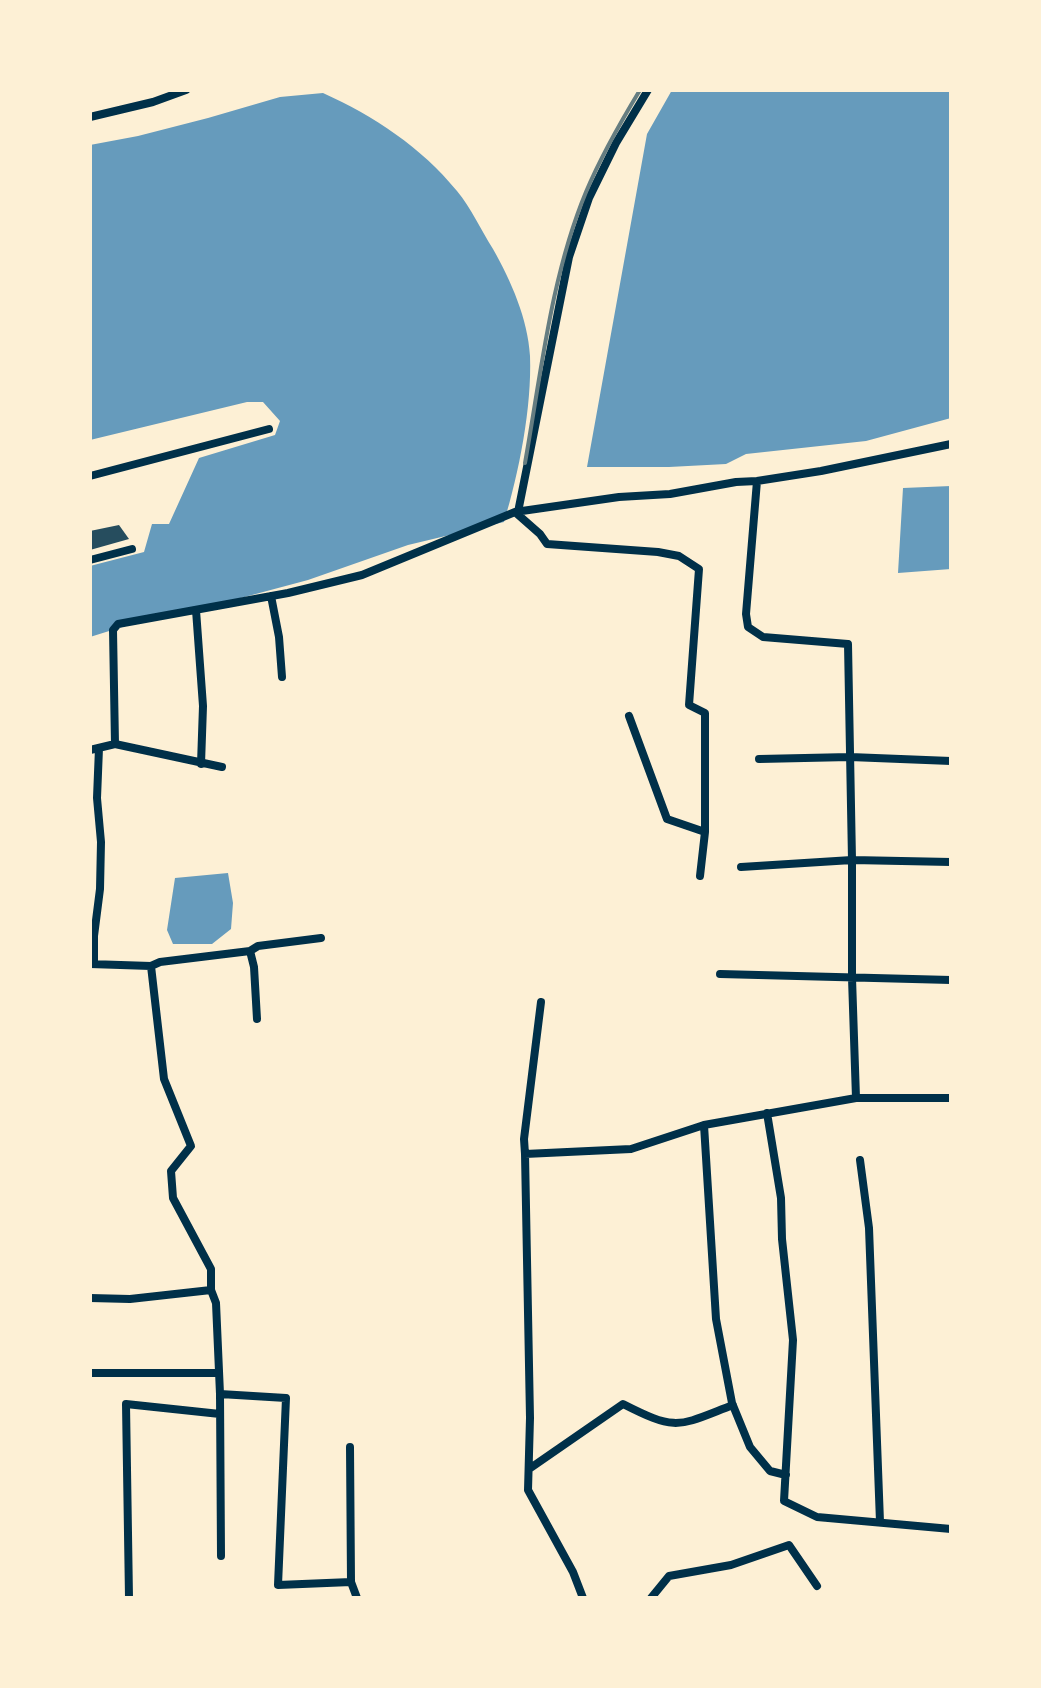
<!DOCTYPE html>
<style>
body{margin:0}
#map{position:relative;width:1041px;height:1688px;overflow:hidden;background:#fdf0d5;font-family:Commissioner,sans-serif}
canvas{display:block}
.frame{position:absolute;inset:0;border:92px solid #fdf0d5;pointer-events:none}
</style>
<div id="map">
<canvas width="1041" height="1688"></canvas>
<div class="frame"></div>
</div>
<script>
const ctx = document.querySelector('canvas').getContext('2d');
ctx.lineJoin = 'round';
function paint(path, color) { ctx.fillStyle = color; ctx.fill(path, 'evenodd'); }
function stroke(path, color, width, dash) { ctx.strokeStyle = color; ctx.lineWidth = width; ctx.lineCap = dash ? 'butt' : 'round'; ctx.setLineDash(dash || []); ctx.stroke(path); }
paint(new Path2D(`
 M 672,90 L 951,90 L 951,418 L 866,441 L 746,454 L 726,464 L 669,467 L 587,467 L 647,134 Z
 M 323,93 C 374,116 421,147 457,191 C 471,208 481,230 493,249 C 511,281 528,319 530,356 C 532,407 519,473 504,522 L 408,545 L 308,580 L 237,599 L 173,611 L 90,637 L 90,566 L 144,552 L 152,524 L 169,524 L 199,458 L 275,435 L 280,421 L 263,402 L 247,402 L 90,440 L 90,145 L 138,136 L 208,118 L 280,97 Z
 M 951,486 L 951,569 L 898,573 L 903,488 Z
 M 228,873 L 233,903 L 231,929 L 212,944 L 173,944 L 167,930 L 175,878 Z`), '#669bbc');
paint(new Path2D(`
 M 119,525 L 129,539 L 90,550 L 90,531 Z`), '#264d5e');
stroke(new Path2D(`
 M 90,117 L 153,102 L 186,90
 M 90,476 L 269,429
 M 757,481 L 746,614 L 748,627 L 763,637 L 848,644 L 852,860 L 951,862
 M 515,512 L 540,534 L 547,544 L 658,552 L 679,556 L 699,569 L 689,705 L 705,713 L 705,832 L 667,819 L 629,716
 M 518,512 L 569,257 L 589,198 L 616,143 L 648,90
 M 90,560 L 132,549
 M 271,596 L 279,637 L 282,677
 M 196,610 L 203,706 L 201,764
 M 115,744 L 113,630 L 118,624 L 288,593 L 362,575 L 515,512 L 619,497 L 670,494 L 736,482 L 757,481 L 821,471 L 951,444
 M 90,750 L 115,744 L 222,767
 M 759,759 L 850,757 L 951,761
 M 741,867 L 852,860 L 852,978 L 856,1098 L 951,1098
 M 700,876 L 705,832
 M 250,951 L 254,967 L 257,1019
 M 94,963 L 94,936 L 100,889 L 101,842 L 97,798 L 99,748
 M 90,964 L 151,966 L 160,962 L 250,951 L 258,946 L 321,938
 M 151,966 L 164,1079 L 191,1146 L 171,1171 L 173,1198 L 211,1269 L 211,1290 L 216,1303 L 220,1394 L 221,1556
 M 720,974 L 951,980
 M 541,1002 L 524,1139 L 525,1154 L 631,1149 L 704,1125 L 856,1098
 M 767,1113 L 781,1198 L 782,1239 L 793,1340 L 784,1501 L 817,1517 L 951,1529
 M 704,1125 L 716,1319 L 732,1403 L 750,1447 L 770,1471 L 786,1475
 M 525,1154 L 530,1418 L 528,1490 L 573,1572 L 583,1598
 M 860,1160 L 869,1228 L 880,1522
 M 90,1298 L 130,1299 L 211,1290
 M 90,1373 L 219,1373
 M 220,1394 L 286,1398 L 278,1585 L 351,1582
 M 350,1447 L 351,1582 L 357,1598
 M 529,1469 L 623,1404 C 678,1432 678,1426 733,1405
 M 129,1598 L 126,1404 L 220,1414
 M 651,1598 L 669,1576 L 731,1565 L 789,1545 L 817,1586`), '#003049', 8);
stroke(new Path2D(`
 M 525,463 C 541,374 551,276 586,192 C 601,156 620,123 640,90`), '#657d81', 4);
</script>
